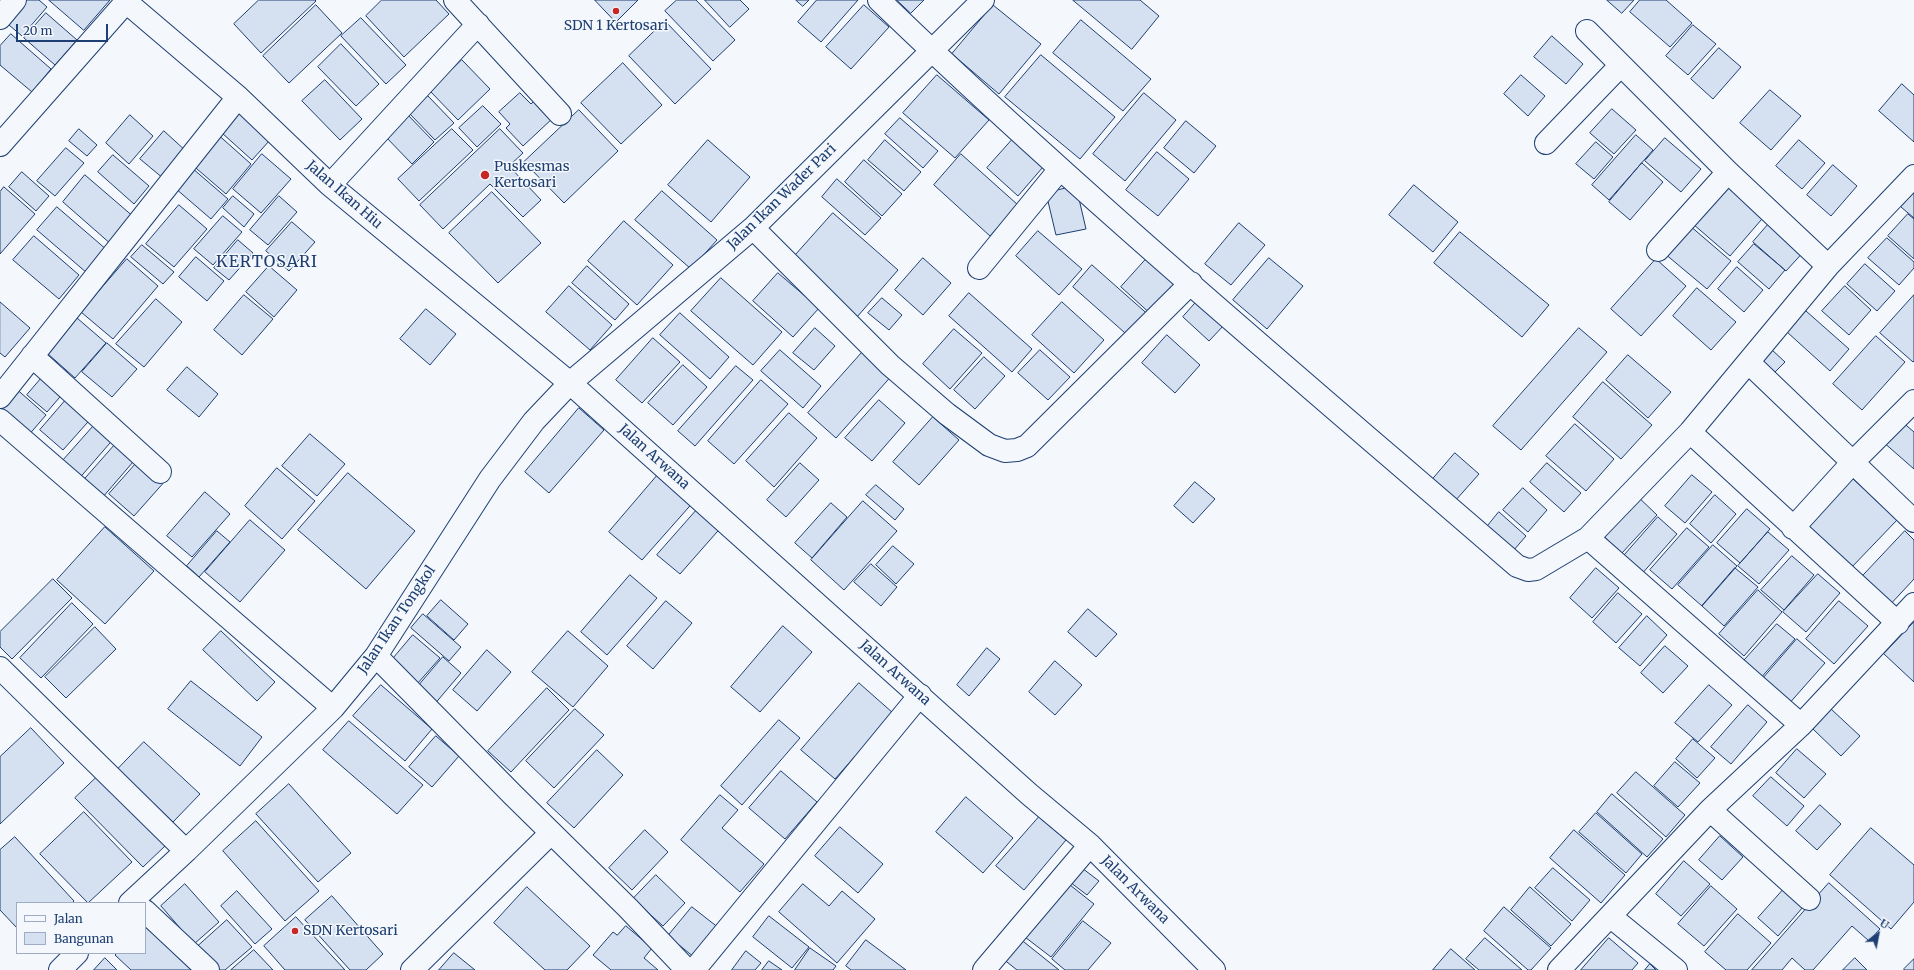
<!DOCTYPE html>
<style>
body{margin:0}
#map{position:relative;width:1914px;height:970px;overflow:hidden;background:#f4f7fb;font-family:Merriweather,serif}
canvas{display:block}
.legend{position:absolute;left:16px;top:902px;width:130px;height:52px;box-sizing:border-box;background:#f4f7fb;border:1px solid #9eadc5;margin:0;padding:5px 7px;list-style:none;font-size:12px;color:#1d3f73}
.legend li{display:flex;align-items:center;gap:8px;height:20px}
.legend b{width:20px;border:1px solid #9eadc5}
.north{position:absolute;left:1858px;top:914px;width:40px;height:40px;-webkit-text-stroke:3px #f4f7fb;paint-order:stroke;rotate:32deg;font-size:11px;font-weight:700;line-height:16px;text-align:center;color:#1d3f73}
.north::after{content:'';display:block;margin:auto;width:14px;height:18px;background:#1d3f73;clip-path:polygon(50% 0,100% 100%,50% 72%,0 100%)}
.scale{position:absolute;left:16px;top:24px;width:92px;height:18px;box-sizing:border-box;border:2px solid #1d3f73;border-top:0;padding-left:5px;font-size:12px;line-height:14px;white-space:nowrap;color:#1d3f73;-webkit-text-stroke:3px #f4f7fb;paint-order:stroke}
</style>
<div id="map">
<canvas width="1914" height="970"></canvas>
<ul class="legend">
<li><b style="height:5px;background:#f4f7fb"></b>Jalan</li>
<li><b style="height:11px;background:#d5e0f0"></b>Bangunan</li>
</ul>
<div class="north">U</div>
<div class="scale">20 m</div>
</div>
<script>
const ctx = document.querySelector('canvas').getContext('2d');
ctx.lineJoin = 'round';
function paint(path, color) { ctx.fillStyle = color; ctx.fill(path, 'evenodd'); }
function stroke(path, color, width, dash) { ctx.strokeStyle = color; ctx.lineWidth = width; ctx.lineCap = dash ? 'butt' : 'round'; ctx.setLineDash(dash || []); ctx.stroke(path); }
function label(font, color, halo, rows, align = 'center') {
  ctx.font = font + ' Merriweather,serif'; ctx.lineWidth = 3; ctx.setLineDash([]); ctx.textBaseline = 'middle'; ctx.strokeStyle = halo; ctx.fillStyle = color; for (const [text, x, y, turn = 0] of rows) {
    ctx.save(); ctx.translate(x, y); ctx.rotate((+turn || 0) * Math.PI / 180); ctx.textAlign = isNaN(turn) ? turn : align; if (halo) ctx.strokeText(text, 0, 0); ctx.fillText(text, 0, 0); ctx.restore();
  }
}
const building = new Path2D(`
 M 21,0 L 39,0 L 47,7 L 22,36 L 3,20 Z
 M 49,0 L 110,0 L 84,30 Z
 M 259,0 L 315,0 L 316,1 L 261,53 L 234,24 Z
 M 382,0 L 436,0 L 449,14 L 404,57 L 366,16 Z
 M 595,0 L 638,0 L 616,22 Z
 M 677,0 L 696,0 L 735,40 L 713,61 L 665,11 Z
 M 705,0 L 740,0 L 749,9 L 730,27 Z
 M 796,0 L 809,0 L 803,6 Z
 M 817,0 L 858,0 L 821,42 L 798,22 Z
 M 897,0 L 924,0 L 911,13 Z
 M 1073,0 L 1140,0 L 1159,16 L 1132,49 Z
 M 1607,0 L 1634,0 L 1622,13 Z
 M 1640,0 L 1666,0 L 1692,23 L 1670,47 L 1630,12 Z
 M 316,5 L 342,33 L 289,83 L 263,56 Z
 M 864,5 L 889,27 L 851,69 L 826,47 Z
 M 993,5 L 1041,44 L 999,94 L 952,54 Z
 M 46,13 L 77,40 L 55,65 L 24,38 Z
 M 361,18 L 406,65 L 386,84 L 341,36 Z
 M 1081,20 L 1151,79 L 1123,111 L 1053,53 Z
 M 665,21 L 711,69 L 675,104 L 629,56 Z
 M 1693,25 L 1716,44 L 1688,75 L 1666,56 Z
 M 11,34 L 51,69 L 32,92 L 0,65 L 0,46 Z
 M 1552,36 L 1583,64 L 1566,84 L 1534,57 Z
 M 341,44 L 379,84 L 356,106 L 318,67 Z
 M 1719,48 L 1741,67 L 1713,99 L 1691,79 Z
 M 1041,55 L 1115,117 L 1080,159 L 1005,97 Z
 M 462,60 L 490,89 L 458,120 L 430,91 Z
 M 623,63 L 662,105 L 621,144 L 581,103 Z
 M 937,75 L 989,120 L 955,158 L 903,113 Z
 M 1521,75 L 1545,96 L 1528,116 L 1504,94 Z
 M 325,80 L 362,119 L 340,140 L 302,101 Z
 M 1902,84 L 1914,95 L 1914,142 L 1879,111 Z
 M 1770,90 L 1801,116 L 1771,150 L 1740,123 Z
 M 520,93 L 531,104 L 536,99 L 554,117 L 523,146 L 506,128 L 510,124 L 499,112 Z
 M 1144,93 L 1176,120 L 1125,181 L 1093,154 Z
 M 428,96 L 454,123 L 435,140 L 409,113 Z
 M 483,106 L 501,124 L 477,147 L 459,128 Z
 M 1612,109 L 1636,130 L 1614,154 L 1590,133 Z
 M 579,110 L 618,151 L 564,203 L 524,162 Z
 M 239,113 L 270,140 L 252,160 L 222,133 Z
 M 406,113 L 434,142 L 412,164 L 384,135 Z
 M 130,115 L 153,136 L 129,164 L 106,143 Z
 M 900,118 L 938,151 L 923,168 L 885,134 Z
 M 1186,121 L 1216,146 L 1194,173 L 1164,148 Z
 M 79,129 L 97,145 L 87,156 L 69,141 Z
 M 452,129 L 473,150 L 419,201 L 398,179 Z
 M 500,129 L 523,153 L 509,166 L 541,200 L 523,217 L 490,184 L 443,229 L 420,205 Z
 M 164,131 L 187,152 L 164,179 L 140,159 Z
 M 215,132 L 251,164 L 226,194 L 189,162 Z
 M 1636,135 L 1653,150 L 1609,200 L 1592,185 Z
 M 1665,138 L 1701,169 L 1681,192 L 1645,161 Z
 M 708,140 L 750,177 L 711,222 L 668,185 Z
 M 885,140 L 921,172 L 904,191 L 868,160 Z
 M 1012,140 L 1043,167 L 1018,196 L 987,168 Z
 M 1799,140 L 1825,163 L 1802,189 L 1776,166 Z
 M 1596,142 L 1613,157 L 1594,179 L 1576,164 Z
 M 66,148 L 84,163 L 55,196 L 37,181 Z
 M 1157,152 L 1189,179 L 1158,216 L 1126,190 Z
 M 262,154 L 291,179 L 261,213 L 233,189 Z
 M 961,154 L 1018,205 L 990,236 L 934,185 Z
 M 113,155 L 149,186 L 134,204 L 98,172 Z
 M 864,160 L 902,194 L 882,216 L 845,182 Z
 M 1642,163 L 1663,182 L 1630,220 L 1609,202 Z
 M 1833,165 L 1857,186 L 1831,216 L 1807,195 Z
 M 192,168 L 228,199 L 211,219 L 175,188 Z
 M 22,172 L 49,196 L 36,211 L 9,187 Z
 M 85,175 L 135,218 L 112,245 L 63,202 Z
 M 837,179 L 881,218 L 865,235 L 822,197 Z
 M 1732,180 L 1768,212 L 1730,256 L 1693,224 Z
 M 1414,185 L 1458,222 L 1433,252 L 1389,215 Z
 M 1076,186 L 1086,229 L 1056,235 L 1046,193 Z
 M 4,187 L 35,214 L 0,254 L 0,192 Z
 M 662,191 L 717,240 L 691,269 L 635,220 Z
 M 492,192 L 541,243 L 498,283 L 449,233 Z
 M 1914,193 L 1914,218 L 1901,207 Z
 M 233,196 L 254,214 L 244,227 L 223,208 Z
 M 279,196 L 297,212 L 268,245 L 250,230 Z
 M 179,205 L 207,229 L 174,267 L 146,244 Z
 M 57,207 L 107,250 L 87,273 L 37,230 Z
 M 833,213 L 898,270 L 857,317 L 792,259 Z
 M 1908,214 L 1914,219 L 1914,259 L 1888,236 Z
 M 223,216 L 242,232 L 213,265 L 194,249 Z
 M 1773,219 L 1807,248 L 1786,271 L 1753,242 Z
 M 624,221 L 673,265 L 637,305 L 588,261 Z
 M 292,222 L 315,242 L 289,271 L 266,251 Z
 M 1239,223 L 1265,245 L 1231,285 L 1205,264 Z
 M 1689,225 L 1731,261 L 1707,289 L 1664,253 Z
 M 1038,231 L 1082,269 L 1059,295 L 1016,256 Z
 M 1460,232 L 1549,305 L 1522,337 L 1434,263 Z
 M 34,236 L 79,275 L 59,299 L 13,260 Z
 M 1887,238 L 1914,262 L 1914,268 L 1899,285 L 1868,258 Z
 M 238,240 L 253,253 L 229,280 L 214,268 Z
 M 1754,244 L 1785,270 L 1769,289 L 1738,262 Z
 M 142,245 L 174,272 L 163,284 L 131,257 Z
 M 196,257 L 224,281 L 207,301 L 179,277 Z
 M 1148,257 L 1181,285 L 1153,316 L 1121,287 Z
 M 923,258 L 951,283 L 923,315 L 895,290 Z
 M 1269,258 L 1303,286 L 1267,329 L 1233,300 Z
 M 127,259 L 158,286 L 113,339 L 81,312 Z
 M 1656,259 L 1686,286 L 1641,336 L 1611,309 Z
 M 1865,264 L 1895,291 L 1877,311 L 1847,284 Z
 M 1092,265 L 1152,318 L 1133,340 L 1073,287 Z
 M 269,266 L 297,290 L 274,317 L 246,292 Z
 M 587,266 L 629,304 L 615,320 L 572,283 Z
 M 1737,267 L 1763,290 L 1744,312 L 1718,289 Z
 M 778,273 L 819,308 L 793,337 L 753,301 Z
 M 721,278 L 782,332 L 753,365 L 691,311 Z
 M 569,286 L 612,325 L 590,350 L 546,312 Z
 M 1845,286 L 1871,310 L 1849,335 L 1822,311 Z
 M 1697,288 L 1736,322 L 1711,350 L 1673,316 Z
 M 969,293 L 1032,349 L 1012,372 L 949,316 Z
 M 244,295 L 273,319 L 242,355 L 214,330 Z
 M 1914,295 L 1914,361 L 1913,362 L 1880,333 Z
 M 882,298 L 902,315 L 889,330 L 868,313 Z
 M 156,299 L 182,322 L 144,367 L 116,344 Z
 M 1198,300 L 1225,324 L 1209,341 L 1183,317 Z
 M 0,302 L 30,328 L 5,357 L 0,353 Z
 M 1062,302 L 1104,340 L 1074,373 L 1032,335 Z
 M 426,309 L 456,334 L 430,365 L 400,339 Z
 M 1806,311 L 1849,349 L 1830,371 L 1787,332 Z
 M 680,313 L 729,357 L 710,379 L 660,335 Z
 M 77,318 L 106,343 L 75,378 L 47,353 Z
 M 815,328 L 835,346 L 814,370 L 793,353 Z
 M 1579,328 L 1607,352 L 1521,450 L 1493,426 Z
 M 954,329 L 982,353 L 950,389 L 923,364 Z
 M 1167,335 L 1200,365 L 1175,393 L 1142,363 Z
 M 1876,336 L 1905,362 L 1862,410 L 1833,384 Z
 M 653,338 L 680,362 L 642,403 L 616,380 Z
 M 107,343 L 137,369 L 112,397 L 82,372 Z
 M 867,347 L 895,372 L 836,438 L 808,413 Z
 M 1771,349 L 1785,362 L 1774,373 L 1760,361 Z
 M 780,350 L 821,386 L 803,408 L 761,371 Z
 M 1040,350 L 1070,377 L 1048,400 L 1018,373 Z
 M 1628,355 L 1671,392 L 1648,418 L 1606,380 Z
 M 984,357 L 1005,376 L 975,409 L 954,390 Z
 M 683,365 L 707,387 L 673,425 L 648,403 Z
 M 736,366 L 753,380 L 695,446 L 678,431 Z
 M 187,367 L 218,394 L 199,417 L 167,390 Z
 M 45,374 L 65,391 L 47,412 L 27,395 Z
 M 761,380 L 788,404 L 734,464 L 708,441 Z
 M 1603,382 L 1652,425 L 1621,459 L 1573,417 Z
 M 13,386 L 46,415 L 27,437 L 0,414 L 0,401 Z
 M 71,394 L 95,414 L 63,450 L 40,430 Z
 M 879,400 L 905,423 L 872,461 L 845,438 Z
 M 579,408 L 604,430 L 549,493 L 525,472 Z
 M 789,413 L 817,438 L 774,487 L 746,461 Z
 M 933,417 L 959,440 L 919,485 L 893,462 Z
 M 1900,420 L 1914,432 L 1914,469 L 1882,441 Z
 M 98,421 L 116,436 L 77,481 L 59,465 Z
 M 1575,424 L 1614,459 L 1586,491 L 1546,456 Z
 M 310,434 L 345,464 L 317,496 L 282,466 Z
 M 120,439 L 139,455 L 102,498 L 83,481 Z
 M 1455,453 L 1479,474 L 1455,501 L 1432,480 Z
 M 141,458 L 166,480 L 134,516 L 109,494 Z
 M 800,463 L 819,480 L 786,517 L 767,500 Z
 M 1547,463 L 1581,493 L 1564,512 L 1530,482 Z
 M 277,468 L 315,501 L 282,539 L 245,506 Z
 M 662,470 L 696,499 L 642,560 L 609,532 Z
 M 348,473 L 415,531 L 366,589 L 298,530 Z
 M 1692,475 L 1712,492 L 1685,523 L 1665,506 Z
 M 1849,475 L 1897,520 L 1850,569 L 1802,524 Z
 M 1195,482 L 1215,499 L 1193,523 L 1174,506 Z
 M 876,485 L 904,509 L 895,520 L 866,495 Z
 M 1523,488 L 1547,510 L 1528,532 L 1503,510 Z
 M 205,492 L 230,514 L 192,557 L 167,536 Z
 M 1634,493 L 1657,515 L 1622,553 L 1599,532 Z
 M 1715,495 L 1736,514 L 1711,543 L 1690,524 Z
 M 863,501 L 897,531 L 844,590 L 811,560 Z
 M 831,503 L 847,517 L 812,558 L 795,543 Z
 M 702,504 L 724,524 L 680,574 L 657,555 Z
 M 1747,509 L 1770,529 L 1740,563 L 1717,543 Z
 M 1499,512 L 1526,536 L 1513,551 L 1486,528 Z
 M 1658,517 L 1677,534 L 1640,576 L 1621,559 Z
 M 250,520 L 285,550 L 240,602 L 205,572 Z
 M 105,527 L 154,571 L 105,624 L 57,580 Z
 M 1687,528 L 1709,547 L 1672,589 L 1650,570 Z
 M 217,531 L 230,542 L 199,577 L 187,566 Z
 M 1905,531 L 1914,540 L 1914,579 L 1887,608 L 1858,581 Z
 M 1768,532 L 1789,550 L 1759,584 L 1738,566 Z
 M 1713,545 L 1737,566 L 1702,606 L 1678,585 Z
 M 893,546 L 914,564 L 896,584 L 876,565 Z
 M 1792,556 L 1814,575 L 1784,610 L 1761,590 Z
 M 871,564 L 897,587 L 881,606 L 854,582 Z
 M 1596,568 L 1619,588 L 1592,618 L 1570,598 Z
 M 1735,568 L 1758,587 L 1724,626 L 1702,606 Z
 M 1818,574 L 1840,593 L 1806,632 L 1783,612 Z
 M 630,575 L 657,598 L 607,655 L 581,632 Z
 M 53,579 L 72,598 L 12,659 L 0,647 L 0,632 Z
 M 1758,590 L 1782,612 L 1744,656 L 1719,634 Z
 M 1618,593 L 1642,614 L 1616,643 L 1593,622 Z
 M 441,600 L 468,624 L 454,640 L 427,616 Z
 M 666,601 L 692,623 L 653,669 L 627,646 Z
 M 1839,601 L 1868,626 L 1834,664 L 1806,639 Z
 M 72,603 L 93,624 L 41,678 L 20,658 Z
 M 1088,609 L 1117,634 L 1096,657 L 1068,632 Z
 M 423,614 L 461,647 L 449,661 L 411,628 Z
 M 1647,616 L 1667,635 L 1640,666 L 1619,648 Z
 M 1914,622 L 1914,682 L 1884,654 Z
 M 1777,624 L 1795,639 L 1759,680 L 1741,664 Z
 M 783,626 L 812,652 L 760,712 L 731,687 Z
 M 95,627 L 116,649 L 66,698 L 45,677 Z
 M 221,631 L 275,682 L 257,701 L 203,650 Z
 M 568,631 L 608,666 L 573,707 L 532,672 Z
 M 413,635 L 440,658 L 417,684 L 391,661 Z
 M 1797,639 L 1825,663 L 1787,706 L 1760,682 Z
 M 1665,646 L 1688,666 L 1663,693 L 1641,673 Z
 M 987,648 L 1000,659 L 969,696 L 957,685 Z
 M 487,650 L 511,672 L 477,711 L 453,690 Z
 M 443,657 L 461,673 L 433,706 L 415,690 Z
 M 1055,661 L 1082,685 L 1055,715 L 1029,692 Z
 M 191,681 L 262,737 L 240,766 L 168,709 Z
 M 859,683 L 893,713 L 835,779 L 801,750 Z
 M 381,685 L 432,729 L 405,761 L 353,716 Z
 M 1709,685 L 1732,705 L 1698,742 L 1675,723 Z
 M 547,688 L 569,710 L 511,772 L 488,751 Z
 M 1748,705 L 1767,722 L 1731,764 L 1711,747 Z
 M 575,709 L 604,735 L 554,788 L 526,761 Z
 M 1831,709 L 1860,736 L 1841,756 L 1813,729 Z
 M 779,720 L 800,738 L 742,805 L 721,786 Z
 M 349,721 L 423,785 L 397,814 L 323,750 Z
 M 31,728 L 64,763 L 0,824 L 0,757 Z
 M 436,736 L 459,756 L 432,787 L 409,767 Z
 M 1693,739 L 1715,758 L 1697,778 L 1676,759 Z
 M 144,742 L 200,794 L 173,822 L 117,770 Z
 M 1797,749 L 1826,774 L 1804,798 L 1776,773 Z
 M 597,750 L 623,775 L 574,828 L 547,803 Z
 M 1675,762 L 1700,783 L 1678,807 L 1654,786 Z
 M 781,771 L 817,802 L 785,839 L 749,808 Z
 M 1636,772 L 1685,815 L 1666,837 L 1617,793 Z
 M 97,777 L 165,846 L 143,867 L 75,798 Z
 M 1771,777 L 1804,806 L 1787,826 L 1753,796 Z
 M 289,784 L 351,853 L 318,882 L 256,814 Z
 M 1612,794 L 1663,839 L 1647,857 L 1597,812 Z
 M 720,795 L 738,810 L 722,828 L 764,864 L 740,892 L 681,840 Z
 M 966,797 L 1013,838 L 983,873 L 936,832 Z
 M 1820,805 L 1841,824 L 1817,850 L 1796,831 Z
 M 84,812 L 132,862 L 88,903 L 40,854 Z
 M 1596,813 L 1642,854 L 1626,873 L 1579,832 Z
 M 1039,817 L 1066,840 L 1024,890 L 996,866 Z
 M 256,821 L 319,891 L 285,921 L 223,851 Z
 M 840,827 L 883,864 L 858,893 L 815,856 Z
 M 1871,828 L 1914,865 L 1914,902 L 1891,929 L 1830,875 Z
 M 645,830 L 668,852 L 632,890 L 609,868 Z
 M 1574,830 L 1625,875 L 1601,903 L 1550,858 Z
 M 1720,836 L 1743,857 L 1722,880 L 1699,860 Z
 M 15,837 L 74,901 L 72,903 L 17,903 L 17,928 L 0,910 L 0,850 Z
 M 1684,861 L 1710,884 L 1681,916 L 1656,894 Z
 M 1078,865 L 1099,881 L 1087,895 L 1066,879 Z
 M 1553,868 L 1590,900 L 1572,921 L 1535,888 Z
 M 656,875 L 685,903 L 663,926 L 633,899 Z
 M 1065,881 L 1094,904 L 1051,957 L 1021,934 Z
 M 1829,883 L 1880,929 L 1869,941 L 1852,926 L 1813,970 L 1805,970 L 1792,958 L 1782,970 L 1752,970 Z
 M 185,884 L 219,922 L 194,944 L 161,906 Z
 M 803,884 L 829,906 L 842,891 L 875,919 L 837,963 L 779,912 Z
 M 1711,886 L 1737,909 L 1704,946 L 1678,924 Z
 M 527,887 L 590,946 L 567,970 L 545,970 L 494,923 Z
 M 1530,887 L 1571,924 L 1551,946 L 1511,910 Z
 M 1783,890 L 1803,907 L 1778,936 L 1758,918 Z
 M 237,891 L 272,929 L 255,944 L 221,906 Z
 M 332,896 L 383,954 L 366,970 L 350,970 L 305,920 Z
 M 692,907 L 724,932 L 700,962 L 668,936 Z
 M 1504,907 L 1551,948 L 1531,970 L 1528,970 L 1484,931 Z
 M 1738,914 L 1771,943 L 1747,970 L 1726,970 L 1705,952 Z
 M 769,916 L 809,947 L 792,968 L 753,937 Z
 M 296,917 L 345,970 L 285,970 L 264,946 Z
 M 227,920 L 252,947 L 225,970 L 217,970 L 197,947 Z
 M 1083,921 L 1111,943 L 1088,970 L 1065,970 L 1052,959 Z
 M 145,925 L 191,970 L 131,970 L 115,955 L 117,953 L 145,953 Z
 M 626,926 L 652,948 L 644,958 L 658,970 L 611,970 L 593,955 L 613,932 L 617,935 Z
 M 1019,938 L 1059,970 L 1017,970 L 1002,958 Z
 M 1485,938 L 1522,970 L 1479,970 L 1466,959 Z
 M 1609,938 L 1638,963 L 1632,970 L 1581,970 Z
 M 866,940 L 906,970 L 851,970 L 846,966 Z
 M 810,948 L 836,966 L 833,970 L 795,970 Z
 M 1451,949 L 1475,970 L 1433,970 Z
 M 254,950 L 273,970 L 231,970 Z
 M 746,951 L 761,963 L 755,970 L 732,970 Z
 M 454,953 L 475,970 L 439,970 Z
 M 105,958 L 117,970 L 94,970 Z
 M 1855,958 L 1867,970 L 1843,970 Z
 M 1914,959 L 1914,970 L 1904,970 L 1904,969 Z
 M 769,961 L 782,970 L 762,970 Z
 M 1650,964 L 1656,970 L 1645,970 Z`);
paint(building, '#d5e0f0');
stroke(building, '#1d3f73', 1);
const minor = new Path2D(`
 M 124,0 L 238,97 L 330,185 L 570,383 L 1029,794 L 1090,845 L 1214,970
 M 455,0 L 560,114
 M 879,0 C 1083,197 1302,380 1517,566 L 1528,570 L 1536,569 L 1588,538 L 1690,432 L 1828,266 L 1914,176
 M 0,18 L 15,0
 M 1587,31 L 1728,172 L 1828,266
 M 1546,143 L 1620,66
 M 0,145 L 126,2
 M 330,185 L 478,24
 M 753,228 L 890,365 L 947,414 L 989,445 L 1005,451 L 1017,450 L 1027,446 L 1191,283
 M 1658,250 L 1728,172
 M 979,268 L 1060,169
 M 32,356 L 160,472
 M 1748,362 L 1914,521
 M 0,397 L 238,97
 M 0,420 L 333,708
 M 1690,432 L 1898,623
 M 1793,528 L 1853,462 L 1914,401
 M 1588,538 L 1801,725
 M 376,656 L 513,795 L 628,908 L 687,970
 M 0,668 L 186,851
 M 1710,810 L 1809,899
 M 130,903 L 186,851 L 333,708 L 376,656 L 490,479 L 534,421 L 570,383 L 753,228 L 983,0
 M 145,911 L 208,970
 M 1610,916 L 1676,970
 M 60,970 L 77,953
 M 412,970 L 551,833
 M 694,970 L 920,695
 M 984,970 L 1090,845
 M 1559,970 L 1710,810 L 1801,725 L 1914,604`);
stroke(minor, '#1d3f73', 24);
stroke(minor, '#f4f7fb', 22);
for (const [x, y, r, color] of [
 [616,11,4,"#c62828"],
 [485,175,5,"#c62828"],
 [295,931,4,"#c62828"]
]) { const dot = new Path2D(); dot.arc(x, y, r, 0, 2 * Math.PI); ctx.fillStyle = color; ctx.fill(dot); stroke(dot, '#f4f7fb', 1.5); }
label('14px', '#1d3f73', '#f4f7fb', [
 ["SDN 1 Kertosari",616,26,"center"],
 ["Puskesmas",494,167],
 ["Kertosari",494,183],
 ["SDN Kertosari",303,931]
], 'left');
label('14px', '#1d3f73', '#f4f7fb', [
 ["Jalan Ikan Hiu",344,195,41],
 ["Jalan Ikan Wader Pari",782,197,-44],
 ["Jalan Arwana",654,457,42],
 ["Jalan Ikan Tongkol",397,620,-56],
 ["Jalan Arwana",895,673,42],
 ["Jalan Arwana",1135,890,45]
]);
ctx.letterSpacing = '1px';
label('16px', '#1d3f73', '#f4f7fb', [
 ["KERTOSARI",267,262]
]);
ctx.letterSpacing = '0px';
</script>
